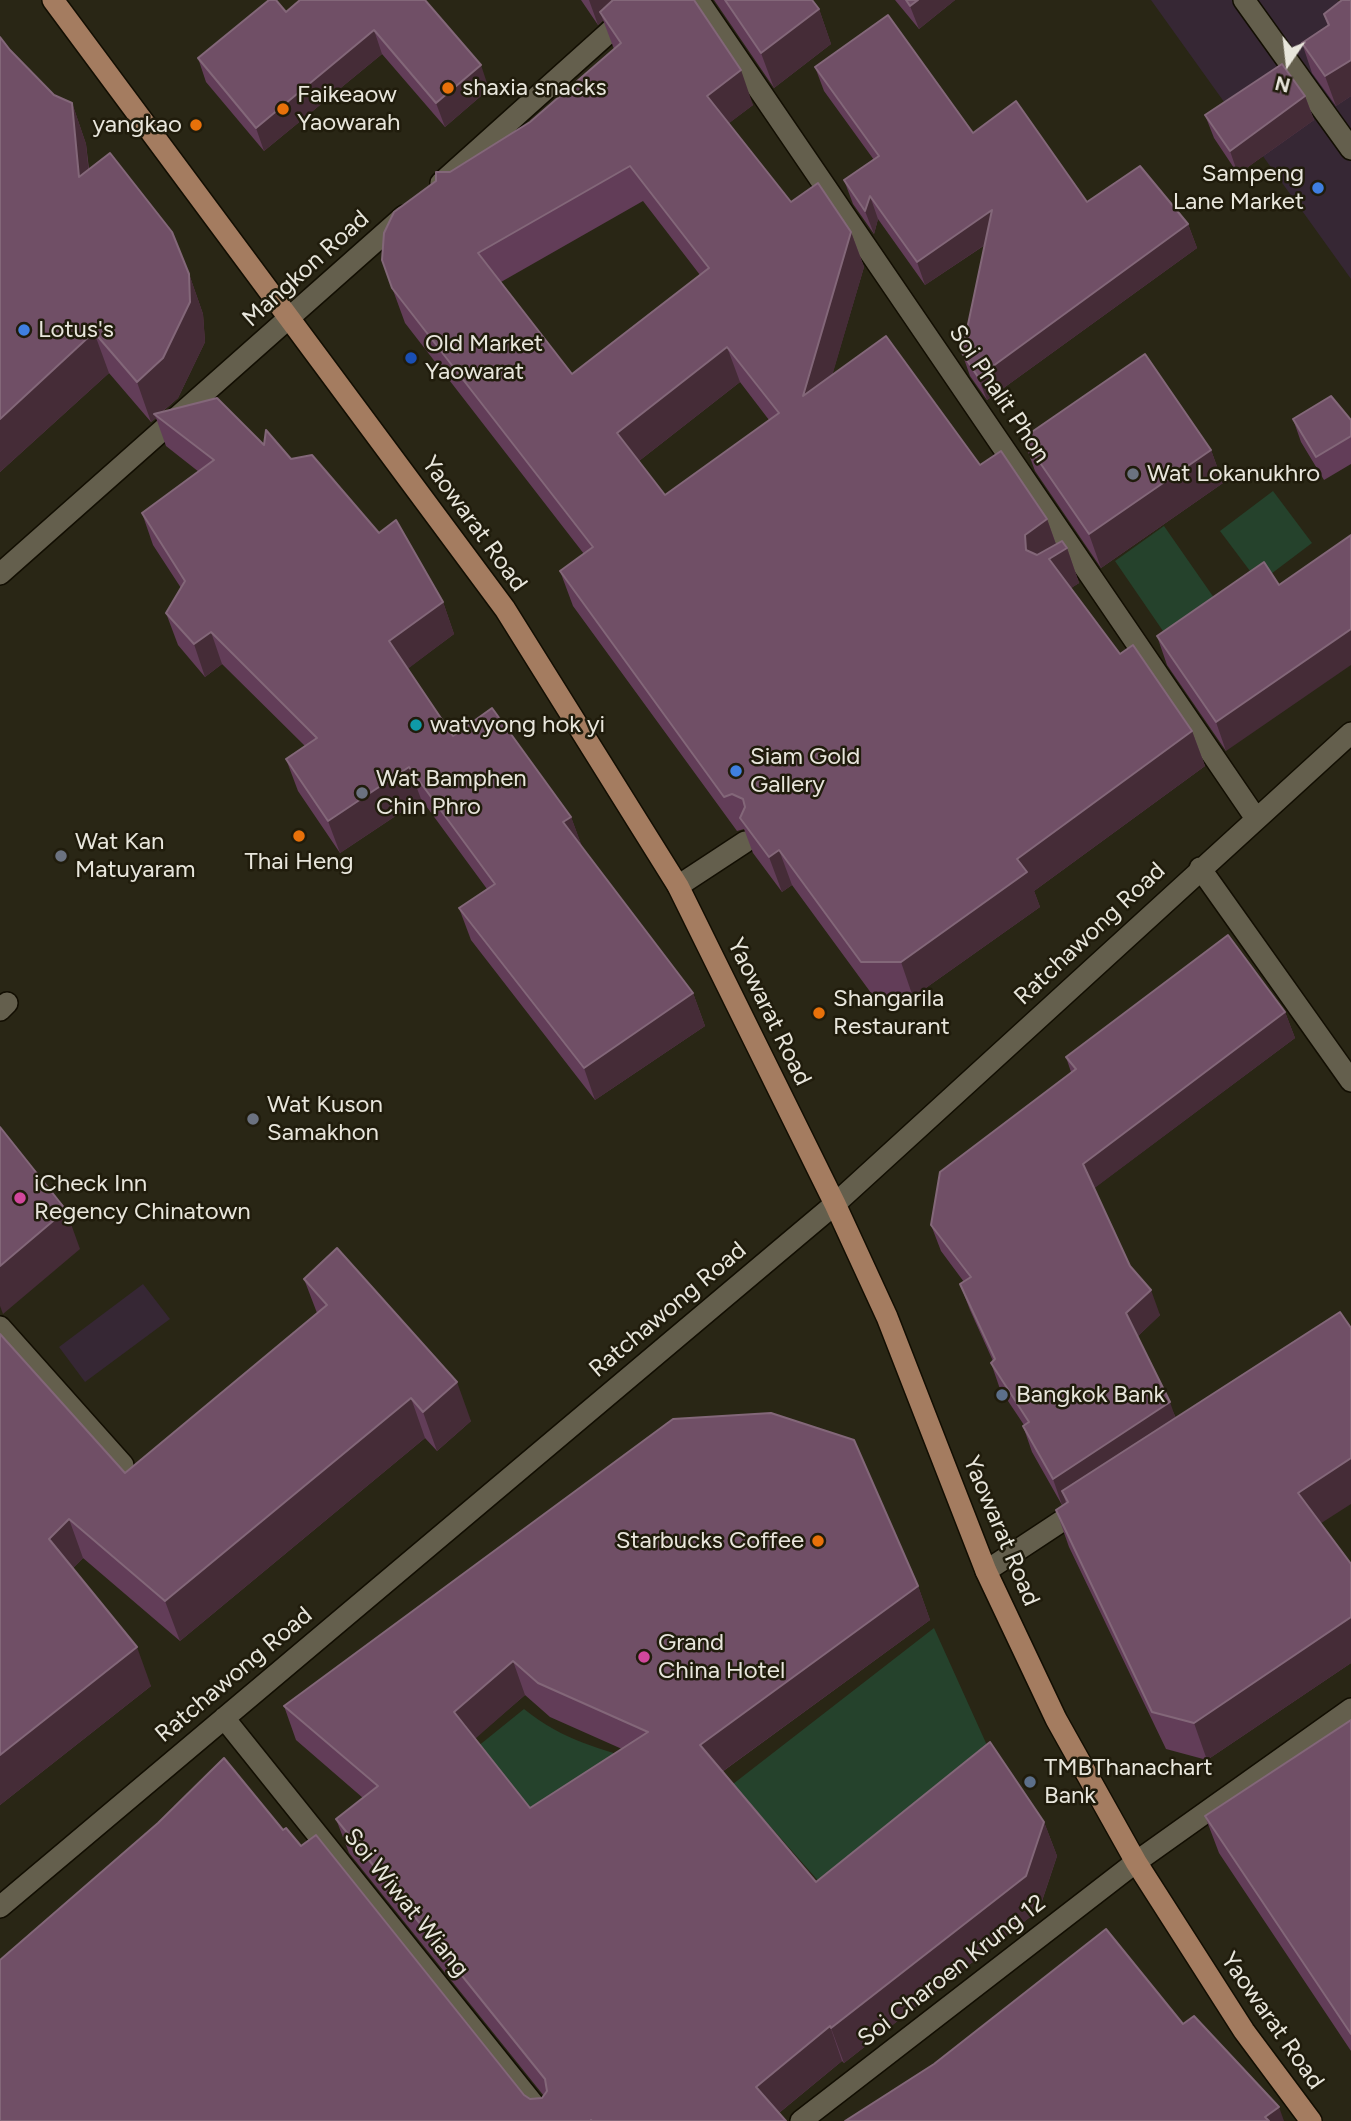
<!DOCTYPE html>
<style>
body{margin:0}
#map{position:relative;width:1351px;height:2121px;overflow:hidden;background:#292615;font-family:Figtree,sans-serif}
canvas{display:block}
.north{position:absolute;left:1253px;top:28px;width:70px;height:70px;-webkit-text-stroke:5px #201c0c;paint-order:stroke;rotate:194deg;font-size:19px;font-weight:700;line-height:28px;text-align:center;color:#e8e6dc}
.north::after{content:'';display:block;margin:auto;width:24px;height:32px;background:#e8e6dc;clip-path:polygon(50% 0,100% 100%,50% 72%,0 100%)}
</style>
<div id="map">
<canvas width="1351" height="2121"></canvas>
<div class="north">N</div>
</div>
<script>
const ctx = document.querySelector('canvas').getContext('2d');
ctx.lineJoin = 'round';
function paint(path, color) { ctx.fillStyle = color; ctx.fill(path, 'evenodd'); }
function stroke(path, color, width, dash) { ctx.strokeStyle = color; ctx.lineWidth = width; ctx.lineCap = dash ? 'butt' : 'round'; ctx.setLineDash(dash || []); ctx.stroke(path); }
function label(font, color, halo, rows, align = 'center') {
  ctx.font = font + ' Figtree,sans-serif'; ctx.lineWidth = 5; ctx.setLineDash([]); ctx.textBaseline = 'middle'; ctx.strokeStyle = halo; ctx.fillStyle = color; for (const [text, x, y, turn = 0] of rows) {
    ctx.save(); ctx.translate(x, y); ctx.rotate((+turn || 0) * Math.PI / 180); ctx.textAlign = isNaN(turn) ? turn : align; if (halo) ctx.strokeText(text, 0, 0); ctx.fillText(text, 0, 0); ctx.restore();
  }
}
paint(new Path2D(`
 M 1151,0 L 1338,0 L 1351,19 L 1351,279 Z
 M 143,1284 L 170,1319 L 85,1382 L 59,1347 Z`), '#362734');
paint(new Path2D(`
 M 1273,491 L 1312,543 L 1259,583 L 1220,531 Z
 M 1164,526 L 1226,615 L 1176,650 L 1115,561 Z
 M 934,1628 L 995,1763 L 829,1893 L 733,1784 Z
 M 524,1709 C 564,1741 600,1749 649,1763 L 549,1830 L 477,1747 Z`), '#25422c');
const minor = new Path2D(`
 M 698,0 L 1255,817
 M 1244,0 L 1351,149
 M 441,183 L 645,0
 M 0,574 L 404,216
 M 1200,868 L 1351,1081
 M 678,886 L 745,842
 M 0,1010 L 7,1003
 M 0,1327 L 123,1465
 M 986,1571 L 1083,1507
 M 224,1718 L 547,2121
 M 0,1907 L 835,1204 L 1351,733
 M 801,2121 L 1136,1862 L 1351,1709`);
const major = new Path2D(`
 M 53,0 L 505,609 L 678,886 L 835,1204 L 887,1317 L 986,1571 L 1056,1719 L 1136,1862 L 1244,2031 L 1311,2121`);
stroke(minor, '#120e02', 24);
stroke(major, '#120e02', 24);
stroke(minor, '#645f4d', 21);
stroke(major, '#a47c60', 21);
paint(new Path2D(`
 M 425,0 L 489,89 L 445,127 L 382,54 L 264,151 L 206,82 L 198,58 Z
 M 581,0 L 694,0 L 753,105 L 729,123 L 791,202 L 851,232 L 864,267 L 832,375 L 980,465 L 1047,519 L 1056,544 L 1067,548 L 1079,583 L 1071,588 L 1120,654 L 1192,731 L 1205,766 L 1034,891 L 1040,907 L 913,997 L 874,997 L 792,885 L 782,892 L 753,853 L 744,829 L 737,831 L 573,606 L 560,571 L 584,554 L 405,323 L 382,260 L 450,172 L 530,122 L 614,49 L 603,20 L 598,25 ZM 643,201 L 700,275 L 572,374 L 501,282 ZM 740,382 L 769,420 L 665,495 L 639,461 Z
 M 714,0 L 812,0 L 819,9 L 831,44 L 774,88 Z
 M 895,0 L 955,0 L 919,29 Z
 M 1351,0 L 1351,96 L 1336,106 L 1312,73 L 1302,43 L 1328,26 L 1324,14 Z
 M 0,37 L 10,50 L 54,95 L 72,103 L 86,144 L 89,169 L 189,274 L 203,314 L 205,342 L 178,398 L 162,412 L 264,445 L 291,459 L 379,533 L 443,602 L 454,634 L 407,669 L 453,736 L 571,817 L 582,847 L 693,993 L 705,1026 L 595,1100 L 471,940 L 459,908 L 487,889 L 421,799 L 340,853 L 298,791 L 286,759 L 305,746 L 222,664 L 205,677 L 178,645 L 166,613 L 181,588 L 153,545 L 142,513 L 199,472 L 166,446 L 156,418 L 151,422 L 109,373 L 0,472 Z
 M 815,67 L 973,133 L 1087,202 L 1188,224 L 1197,248 L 987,400 L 970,376 L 962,353 L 985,245 L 925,285 L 878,219 L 874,234 L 853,204 L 844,180 L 874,160 L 824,91 Z
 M 1305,96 L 1314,120 L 1238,174 L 1214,138 L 1205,115 Z
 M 1293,419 L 1351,420 L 1351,464 L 1324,480 L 1301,442 Z
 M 1023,438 L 1211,450 L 1223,483 L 1101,568 L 1035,471 Z
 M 1264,562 L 1226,751 L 1167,665 L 1157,636 Z
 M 1285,1012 L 1295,1038 L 1094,1188 L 1130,1266 L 1160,1315 L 1137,1337 L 1176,1418 L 1321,1523 L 1351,1564 L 1351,1663 L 1207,1760 L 1166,1749 L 1069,1547 L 1056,1510 L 1066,1503 L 1062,1505 L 1032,1452 L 1023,1426 L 1024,1425 L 1000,1389 L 991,1363 L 993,1361 L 970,1310 L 960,1284 L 964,1282 L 941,1251 L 931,1225 L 1071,1072 L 1066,1057 Z
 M 304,1279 L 471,1421 L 437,1451 L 425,1438 L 180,1641 L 83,1558 L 73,1568 L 151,1686 L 0,1805 L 0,1334 L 125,1473 L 317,1313 Z
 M 673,1419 L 918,1586 L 930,1620 L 722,1772 L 816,1882 L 1044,1822 L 1057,1856 L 1039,1910 L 844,2063 L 842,2061 L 779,2113 L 0,2121 L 283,1830 L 301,1846 L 524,2095 L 530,2099 L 542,2098 L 544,2096 L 349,1853 L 336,1819 L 363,1798 L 296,1740 L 284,1706 ZM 525,1695 L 550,1717 L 622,1749 L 530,1808 L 475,1738 Z
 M 1351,1720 L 1351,2051 L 1219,1853 L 1205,1816 Z`), '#623d58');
paint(new Path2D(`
 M 589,0 L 625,0 L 600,12 L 603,20 L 598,25 Z
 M 918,0 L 955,0 L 919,29 L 910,6 Z
 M 819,9 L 831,44 L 774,88 L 761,53 Z
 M 374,30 L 382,54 L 264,151 L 256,128 Z
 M 1351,60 L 1351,96 L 1336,106 L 1325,76 Z
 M 481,65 L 489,89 L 445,127 L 436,103 Z
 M 741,70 L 753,105 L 720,130 L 707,96 Z
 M 1305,96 L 1314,120 L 1238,174 L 1230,151 Z
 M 72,103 L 86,144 L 93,217 L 79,177 Z
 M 870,196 L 878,219 L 874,234 L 865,211 Z
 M 992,210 L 1001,234 L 925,285 L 917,262 Z
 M 1188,224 L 1197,248 L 987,400 L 978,377 Z
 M 851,232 L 864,267 L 816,431 L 803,396 Z
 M 189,274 L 203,314 L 205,342 L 178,398 L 157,416 L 154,414 L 156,418 L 151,422 L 137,382 Z
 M 94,332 L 109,373 L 0,472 L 0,419 Z
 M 727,347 L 740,382 L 630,468 L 617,433 Z
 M 1211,450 L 1223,483 L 1101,568 L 1089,534 Z
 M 1047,519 L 1059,553 L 1067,548 L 1079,583 L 1062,594 L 1026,550 L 1025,535 Z
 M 443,602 L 454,634 L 401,674 L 389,641 Z
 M 1351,629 L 1351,665 L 1226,751 L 1216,722 Z
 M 211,632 L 222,664 L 205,677 L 194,644 Z
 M 1192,731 L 1205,766 L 1034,891 L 1040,907 L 913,997 L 901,962 L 1017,859 Z
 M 409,767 L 421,799 L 340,853 L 328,821 Z
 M 571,817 L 583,849 L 563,822 Z
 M 779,850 L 792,885 L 782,892 L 769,857 Z
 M 693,993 L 705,1026 L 595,1100 L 584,1068 Z
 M 1285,1012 L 1295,1038 L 1092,1190 L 1083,1164 Z
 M 66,1210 L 80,1249 L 3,1314 L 0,1306 L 0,1266 Z
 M 1151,1290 L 1160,1315 L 1135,1339 L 1126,1313 Z
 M 457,1382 L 471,1421 L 437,1451 L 423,1412 Z
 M 411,1398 L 425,1438 L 180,1641 L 165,1601 Z
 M 1170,1402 L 1179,1428 L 1062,1491 L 1066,1503 L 1062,1505 L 1053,1479 Z
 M 1351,1458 L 1351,1504 L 1312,1529 L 1298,1493 Z
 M 69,1519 L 83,1558 L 63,1578 L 49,1539 Z
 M 918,1586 L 930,1620 L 712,1779 L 700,1745 Z
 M 1351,1617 L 1351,1663 L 1207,1760 L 1194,1723 Z
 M 137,1647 L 151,1686 L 0,1805 L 0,1755 Z
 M 513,1661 L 525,1695 L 467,1746 L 454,1712 Z
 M 1044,1822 L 1057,1856 L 1039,1910 L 844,2063 L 831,2028 Z
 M 830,2026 L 842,2061 L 769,2121 L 756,2087 Z
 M 1279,2107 L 1284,2121 L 1267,2121 L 1265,2117 Z`), '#452c37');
const building = new Path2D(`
 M 269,0 L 276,0 L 286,12 L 300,0 L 425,0 L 481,65 L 436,103 L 374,30 L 256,128 L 198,58 Z
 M 613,0 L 694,0 L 741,70 L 707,96 L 791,202 L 818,183 L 851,232 L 803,396 L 886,336 L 980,465 L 1001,451 L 1047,519 L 1025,535 L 1026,550 L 1037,555 L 1062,541 L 1067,548 L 1049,559 L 1120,654 L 1133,645 L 1192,731 L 1017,859 L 1027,872 L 901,962 L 861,962 L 779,850 L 769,857 L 740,818 L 745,807 L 743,799 L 732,794 L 724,797 L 560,571 L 593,547 L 392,288 L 382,260 L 384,233 L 394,212 L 436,181 L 436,172 L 450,172 L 530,122 L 621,43 L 600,12 ZM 630,166 L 709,268 L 572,374 L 478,253 ZM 727,347 L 779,413 L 665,495 L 617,433 Z
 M 725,0 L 812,0 L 819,9 L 761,53 Z
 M 906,0 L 918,0 L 910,6 Z
 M 1342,0 L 1351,0 L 1351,60 L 1325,76 L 1302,43 L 1329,25 L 1324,14 Z
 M 888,15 L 973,133 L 1016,101 L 1087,202 L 1140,166 L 1188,224 L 978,377 L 962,353 L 992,210 L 917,262 L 870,196 L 865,211 L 844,180 L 879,156 L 815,67 Z
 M 0,37 L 10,50 L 54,95 L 72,103 L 79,177 L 110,153 L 172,232 L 189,274 L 190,302 L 163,358 L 137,382 L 94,332 L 0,419 Z
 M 1282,64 L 1305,96 L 1230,151 L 1205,115 Z
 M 1145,354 L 1211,450 L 1089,534 L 1023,438 Z
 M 1331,396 L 1351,420 L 1351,436 L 1316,457 L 1293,419 Z
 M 217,398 L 264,445 L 266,430 L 291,459 L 312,455 L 379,533 L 396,520 L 443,602 L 389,641 L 453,736 L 492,708 L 571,817 L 563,822 L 693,993 L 584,1068 L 459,908 L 495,884 L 409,767 L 328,821 L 286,759 L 317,738 L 211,632 L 194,644 L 166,613 L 185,581 L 142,513 L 214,460 L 154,414 Z
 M 1351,535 L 1351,629 L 1216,722 L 1157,636 L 1264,562 L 1279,585 Z
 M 1228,935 L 1285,1012 L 1083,1164 L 1130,1266 L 1151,1290 L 1126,1313 L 1170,1402 L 1053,1479 L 1023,1426 L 1029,1422 L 991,1363 L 995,1359 L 960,1284 L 971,1277 L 931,1225 L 940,1172 L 1076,1069 L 1066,1057 Z
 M 0,1127 L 66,1210 L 0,1266 Z
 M 337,1248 L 457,1382 L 423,1412 L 411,1398 L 165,1601 L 69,1519 L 49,1539 L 137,1647 L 0,1755 L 0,1334 L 125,1473 L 327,1305 L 304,1279 Z
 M 1340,1312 L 1351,1328 L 1351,1458 L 1298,1493 L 1351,1564 L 1351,1617 L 1194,1723 L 1152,1712 L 1056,1510 L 1068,1502 L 1062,1491 Z
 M 771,1413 L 854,1440 L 918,1586 L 700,1745 L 816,1882 L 990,1742 L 1044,1822 L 1026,1876 L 831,2028 L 830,2026 L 756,2087 L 786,2121 L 592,2121 L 591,2120 L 591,2121 L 0,2121 L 0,1960 L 158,1823 L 224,1758 L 283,1830 L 286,1828 L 301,1846 L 316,1835 L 524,2095 L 530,2099 L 542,2098 L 547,2091 L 545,2079 L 336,1819 L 378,1786 L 284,1706 L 673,1419 ZM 513,1661 L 538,1683 L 648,1732 L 530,1808 L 454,1712 Z
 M 1351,1720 L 1351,2034 L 1205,1816 Z
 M 1106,1929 L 1183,2024 L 1194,2016 L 1279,2107 L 1265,2117 L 1269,2121 L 845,2121 L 934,2064 Z`);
paint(building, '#704f66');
stroke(building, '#836779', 2);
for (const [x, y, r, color] of [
 [448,88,7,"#e8710a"],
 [283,109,7,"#e8710a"],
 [196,125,7,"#e8710a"],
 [1318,188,7,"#3f7fe0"],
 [24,330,7,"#3f7fe0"],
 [411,358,7,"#1a4fb4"],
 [1133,474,7,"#6b7280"],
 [416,725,7,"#0f9aa8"],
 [736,771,7,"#3f7fe0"],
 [362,793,7,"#6b7280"],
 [299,836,7,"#e8710a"],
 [61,856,7,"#6b7280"],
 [819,1013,7,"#e8710a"],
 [253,1119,7,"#6b7280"],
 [20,1198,7,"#d1479c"],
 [1002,1395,7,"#5c6f8a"],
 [818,1541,7,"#e8710a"],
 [644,1657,7,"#d1479c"],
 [1030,1782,7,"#5c6f8a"]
]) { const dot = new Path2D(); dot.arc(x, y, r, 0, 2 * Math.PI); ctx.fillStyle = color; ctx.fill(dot); stroke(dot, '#201c0c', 2.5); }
label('24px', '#e8e6dc', '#201c0c', [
 ["shaxia snacks",462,88],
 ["Faikeaow",297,95],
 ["Yaowarah",297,123],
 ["yangkao",182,125,"right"],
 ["Sampeng",1304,174,"right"],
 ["Lane Market",1304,202,"right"],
 ["Lotus's",38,330],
 ["Old Market",425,344],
 ["Yaowarat",425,372],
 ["Wat Lokanukhro",1147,474],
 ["watvyong hok yi",430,725],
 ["Siam Gold",750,757],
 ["Gallery",750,785],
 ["Wat Bamphen",376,779],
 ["Chin Phro",376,807],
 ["Wat Kan",75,842],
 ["Matuyaram",75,870],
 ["Thai Heng",299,862,"center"],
 ["Shangarila",833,999],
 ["Restaurant",833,1027],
 ["Wat Kuson",267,1105],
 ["Samakhon",267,1133],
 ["iCheck Inn",34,1184],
 ["Regency Chinatown",34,1212],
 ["Bangkok Bank",1016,1395],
 ["Starbucks Coffee",804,1541,"right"],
 ["Grand",658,1643],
 ["China Hotel",658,1671],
 ["TMBThanachart",1044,1768],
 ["Bank",1044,1796]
], 'left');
label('24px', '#e8e6dc', '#201c0c', [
 ["Mangkon Road",306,269,-42],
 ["Soi Phalit Phon",999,394,56],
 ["Yaowarat Road",474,524,54],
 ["Ratchawong Road",1090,934,-43],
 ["Yaowarat Road",769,1012,64],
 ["Ratchawong Road",668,1310,-40],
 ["Yaowarat Road",1001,1531,67],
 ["Ratchawong Road",234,1675,-40],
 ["Soi Wiwat Wiang",406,1903,51],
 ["Soi Charoen Krung 12",952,1971,-38],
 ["Yaowarat Road",1272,2021,55]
]);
</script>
